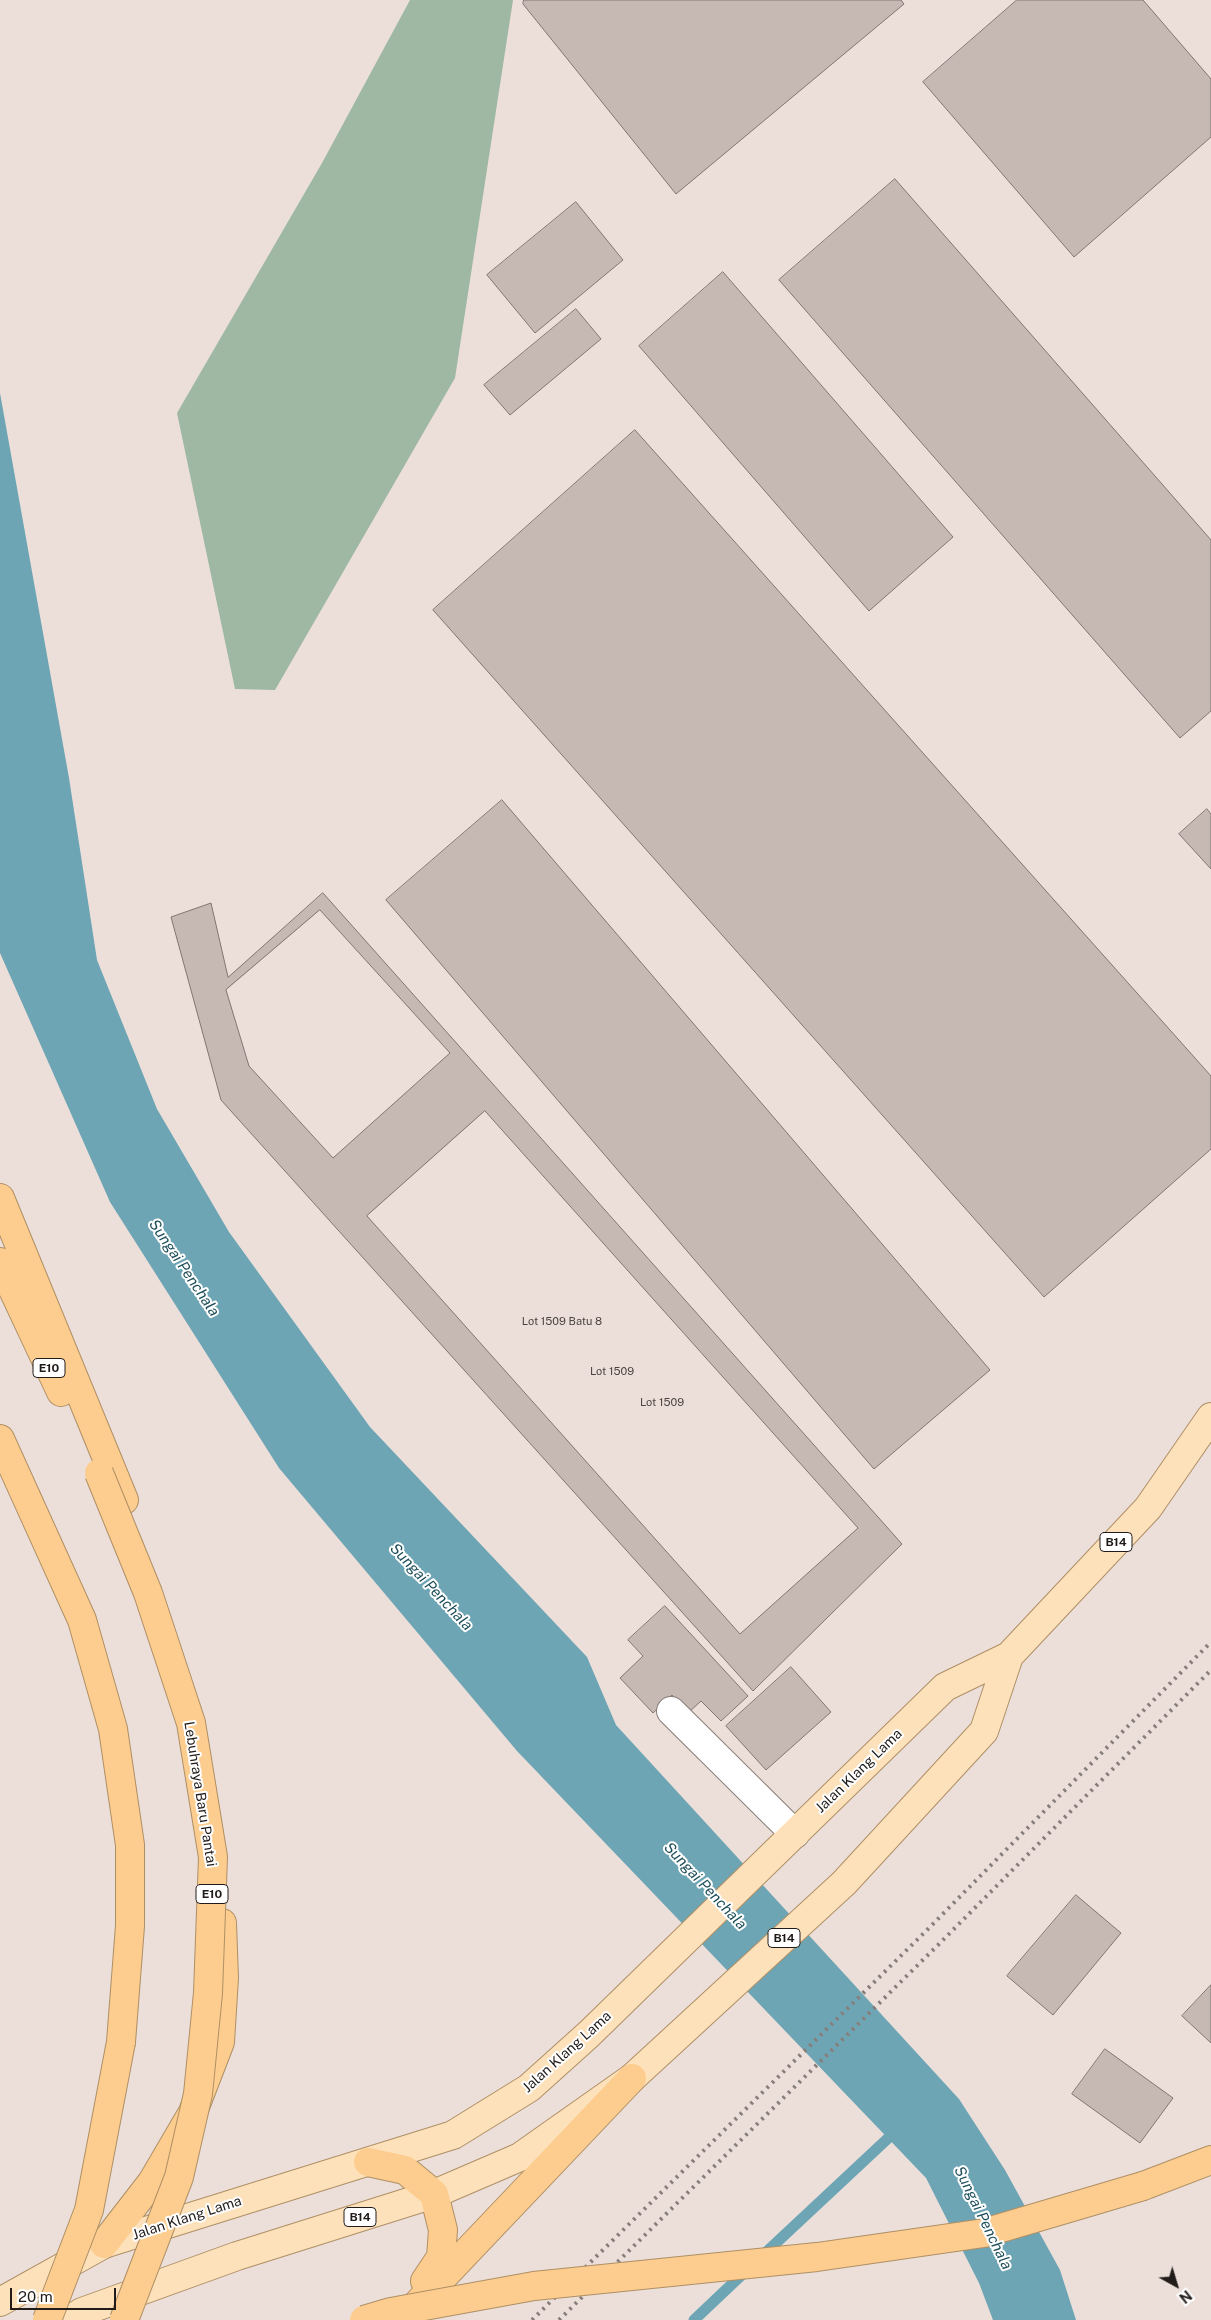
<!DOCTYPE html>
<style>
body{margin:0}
#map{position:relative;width:1211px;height:2320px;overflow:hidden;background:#ecdfda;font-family:"Public Sans",sans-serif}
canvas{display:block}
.north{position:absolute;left:1151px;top:2260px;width:50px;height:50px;-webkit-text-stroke:4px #fff;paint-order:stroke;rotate:141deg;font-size:14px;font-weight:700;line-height:20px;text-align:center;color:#211c1a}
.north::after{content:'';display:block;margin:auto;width:18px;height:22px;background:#211c1a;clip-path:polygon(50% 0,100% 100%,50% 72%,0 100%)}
.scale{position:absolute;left:10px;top:2288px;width:106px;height:22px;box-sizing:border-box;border:2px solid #211c1a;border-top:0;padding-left:6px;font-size:15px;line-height:18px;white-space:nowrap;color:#211c1a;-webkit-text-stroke:4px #fff;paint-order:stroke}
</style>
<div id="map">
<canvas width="1211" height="2320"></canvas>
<div class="north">N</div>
<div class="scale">20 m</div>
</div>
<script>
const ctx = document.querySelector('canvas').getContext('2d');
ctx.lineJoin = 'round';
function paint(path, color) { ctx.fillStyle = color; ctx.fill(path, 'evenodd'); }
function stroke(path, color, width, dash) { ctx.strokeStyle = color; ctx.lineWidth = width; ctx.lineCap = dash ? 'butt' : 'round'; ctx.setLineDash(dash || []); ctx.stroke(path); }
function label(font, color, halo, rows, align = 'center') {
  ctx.font = font + ' "Public Sans",sans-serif'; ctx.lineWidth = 4; ctx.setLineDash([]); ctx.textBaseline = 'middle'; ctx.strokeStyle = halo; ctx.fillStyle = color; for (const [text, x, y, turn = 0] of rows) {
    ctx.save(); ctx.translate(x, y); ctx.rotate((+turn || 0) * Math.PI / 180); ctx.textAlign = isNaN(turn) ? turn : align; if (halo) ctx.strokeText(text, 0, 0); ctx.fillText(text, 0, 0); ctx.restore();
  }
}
paint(new Path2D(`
 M 410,0 L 513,0 L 455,378 L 275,690 L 235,689 L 177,413 L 322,163 Z`), '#9eb8a4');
paint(new Path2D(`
 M 0,393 L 69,778 L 97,960 L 157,1109 L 229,1232 L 370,1427 L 587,1657 L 616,1725 L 959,2099 L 1005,2170 L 1060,2270 L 1076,2320 L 993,2320 L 979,2283 L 926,2178 L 517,1751 L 279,1468 L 110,1202 L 0,953 Z`), '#6da5b4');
stroke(new Path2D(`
 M 761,2257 L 899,2128
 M 694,2320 L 749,2268`), '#6da5b4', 11);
const building = new Path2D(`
 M 524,0 L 901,0 L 904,4 L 676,194 L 523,4 Z
 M 1017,0 L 1143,0 L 1211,79 L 1211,137 L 1074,257 L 923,82 Z
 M 895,179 L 1211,540 L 1211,711 L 1180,738 L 779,280 Z
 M 576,202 L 623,260 L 535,333 L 487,275 Z
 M 723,272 L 953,537 L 869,611 L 639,346 Z
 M 576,309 L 601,339 L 510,415 L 484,385 Z
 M 635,430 L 1211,1076 L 1211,1149 L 1044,1297 L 433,610 Z
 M 502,800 L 990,1370 L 874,1469 L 386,900 Z
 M 1207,809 L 1211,814 L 1211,869 L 1179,834 Z
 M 323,893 L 902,1544 L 753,1691 L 221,1100 L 171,917 L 211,903 L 228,977 Z
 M 320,910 L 450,1053 L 333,1158 L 249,1066 L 226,990 Z
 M 485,1111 L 858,1528 L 740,1634 L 367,1216 Z
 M 665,1606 L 748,1696 L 721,1721 L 701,1701 L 688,1713 L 672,1695 L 653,1713 L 620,1678 L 643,1656 L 628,1640 Z
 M 791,1667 L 831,1712 L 766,1770 L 726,1726 Z
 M 1076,1895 L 1121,1933 L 1053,2015 L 1007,1976 Z
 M 1211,1985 L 1211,2043 L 1182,2016 Z
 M 1105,2049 L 1173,2098 L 1140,2143 L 1072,2094 Z`);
paint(building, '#c6b9b4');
stroke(building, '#817571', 1);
const minor = new Path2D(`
 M 671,1711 L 795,1834`);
const major = new Path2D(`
 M 0,2302 L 104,2244 L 453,2135 L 529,2088 L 589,2034 L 945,1687 L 1009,1656 L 1148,1508 L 1211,1417
 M 69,2320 L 82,2312 L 237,2256 L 434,2194 L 520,2157 L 632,2078 L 844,1883 L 984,1731 L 1009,1656`);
const highway = new Path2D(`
 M 0,1198 L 124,1500
 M 0,1262 L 61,1392
 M 0,1439 L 82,1620 L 113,1729 L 130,1845 L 130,1926 L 121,2042
 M 368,2162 L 405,2170 L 434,2194 L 443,2230 L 441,2257 L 425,2281
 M 1143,2186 L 1211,2160
 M 104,2244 L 152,2182 L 193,2112 L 220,2042 L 224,1978 L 222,1923
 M 404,2318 L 632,2078`);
stroke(minor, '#897e79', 30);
stroke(major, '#af8f65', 30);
stroke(highway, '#af8f65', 30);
stroke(minor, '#fff', 28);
stroke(major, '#fde1bb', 28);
stroke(highway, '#fccd8e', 28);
stroke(new Path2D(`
 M 532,2320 L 928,1929 L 1211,1642
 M 559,2320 L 939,1944 L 1211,1670`), '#877e7b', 4, [2.5, 5]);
const highwayBridge = new Path2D(`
 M 99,1473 L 148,1593 L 191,1723 L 213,1857 L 208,1993 L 198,2094 L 179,2177 L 124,2320
 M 47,2320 L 89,2210 L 121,2042
 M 364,2320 L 391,2312 L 534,2286 L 817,2257 L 984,2233 L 1143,2186`);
stroke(highwayBridge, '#af8f65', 30, []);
stroke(highwayBridge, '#fccd8e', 28);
label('11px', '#4a4340', null, [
 ["Lot 1509 Batu 8",562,1322],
 ["Lot 1509",612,1372],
 ["Lot 1509",662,1403]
]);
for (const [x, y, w] of [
 [49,1368,32],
 [1116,1542,32],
 [212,1894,32],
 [784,1938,32],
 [360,2217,32]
]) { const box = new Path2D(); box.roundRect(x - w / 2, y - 9.5, w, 19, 4); ctx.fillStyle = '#fff'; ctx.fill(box); stroke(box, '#211c1a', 1); }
label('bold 12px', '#211c1a', null, [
 ["E10",49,1368],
 ["B14",1116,1542],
 ["E10",212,1894],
 ["B14",784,1938],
 ["B14",360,2217]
]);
label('14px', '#211c1a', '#fff', [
 ["Jalan Klang Lama",859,1771,-44],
 ["Lebuhraya Baru Pantai",200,1794,81],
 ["Jalan Klang Lama",567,2052,-42],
 ["Jalan Klang Lama",187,2218,-18]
]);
label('italic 15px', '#1d4e5a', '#fff', [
 ["Sungai Penchala",184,1268,56],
 ["Sungai Penchala",431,1587,47],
 ["Sungai Penchala",705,1886,47],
 ["Sungai Penchala",983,2218,64]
]);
</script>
